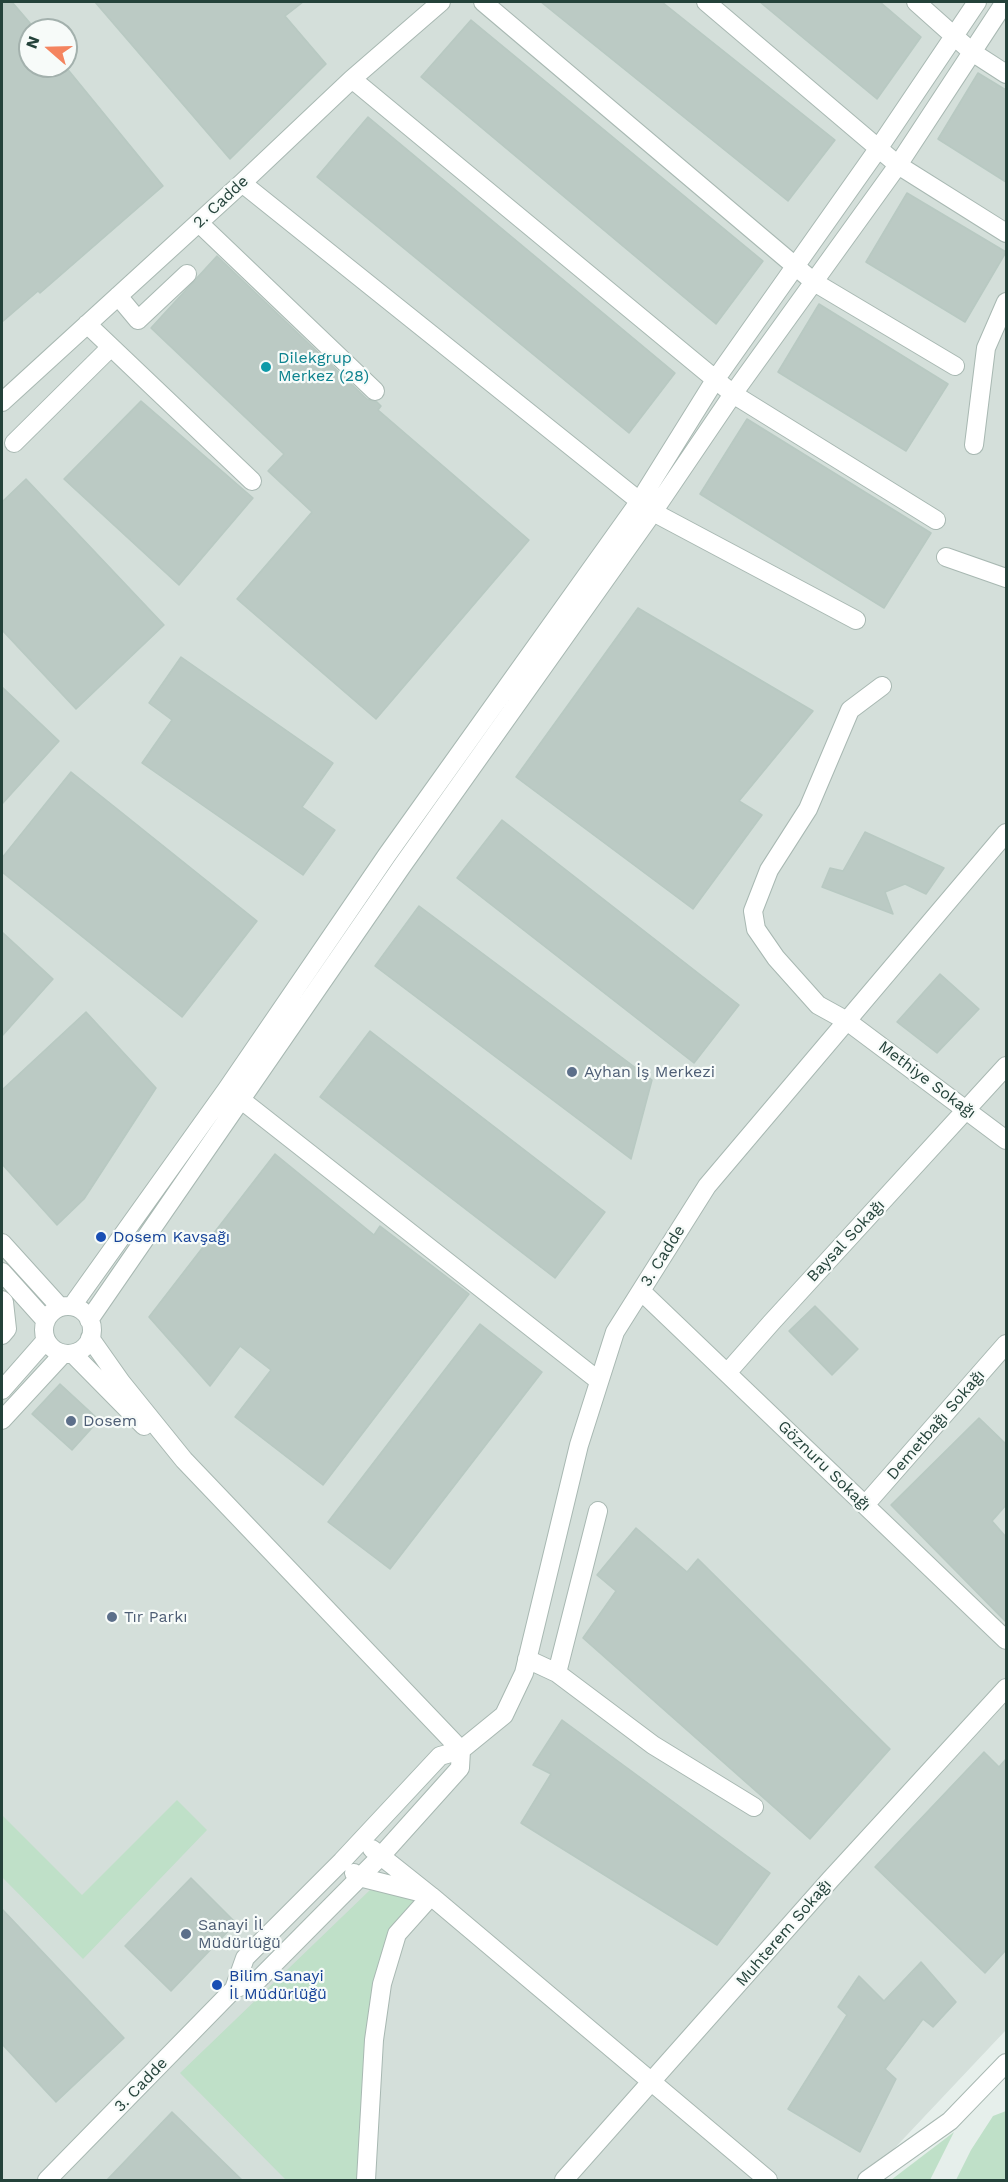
<!DOCTYPE html>
<meta charset="utf-8">
<style>
body{margin:0}
#map{position:relative;width:1008px;height:2182px;overflow:hidden;background:#e6efeb;font-family:"Work Sans",sans-serif}
canvas{display:block}
.frame{position:absolute;inset:0;border:3px solid #24423a;pointer-events:none}
.north{position:absolute;left:18px;top:18px;width:60px;height:60px;box-sizing:border-box;background:#f7fbf9;border:2px solid #a3b1ad;border-radius:50%;rotate:290deg;font-size:16px;font-weight:700;line-height:24px;text-align:center;color:#24423a}
.north::after{content:'';display:block;margin:auto;width:21px;height:27px;background:#f4845f;clip-path:polygon(50% 0,100% 100%,50% 72%,0 100%)}
</style>
<div id="map">
<canvas width="1008" height="2182"></canvas>
<div class="frame"></div>
<div class="north">N</div>
</div>
<script>
const ctx = document.querySelector('canvas').getContext('2d');
ctx.lineJoin = 'round';
function paint(path, color) { ctx.fillStyle = color; ctx.fill(path, 'evenodd'); }
function stroke(path, color, width, dash) { ctx.strokeStyle = color; ctx.lineWidth = width; ctx.lineCap = dash ? 'butt' : 'round'; ctx.setLineDash(dash || []); ctx.stroke(path); }
function label(font, color, halo, rows, align = 'center') {
  ctx.font = font + ' "Work Sans",sans-serif'; ctx.lineWidth = 4.5; ctx.setLineDash([]); ctx.textBaseline = 'middle'; ctx.strokeStyle = halo; ctx.fillStyle = color; for (const [text, x, y, turn = 0] of rows) {
    ctx.save(); ctx.translate(x, y); ctx.rotate((+turn || 0) * Math.PI / 180); ctx.textAlign = isNaN(turn) ? turn : align; if (halo) ctx.strokeText(text, 0, 0); ctx.fillText(text, 0, 0); ctx.restore();
  }
}
paint(new Path2D(`
 M 2,2 L 1006,2 L 1006,2030 L 874,2170 L 855,2180 L 2,2180 ZM 30,30 L 66,30 L 66,66 L 30,66 Z`), '#d4dfda');
paint(new Path2D(`
 M 177,1800 L 207,1830 L 83,1959 L 2,1877 L 2,1815 L 82,1895 Z
 M 370,1890 L 418,1899 L 391,1933 L 359,2180 L 286,2180 L 180,2073 Z
 M 1006,2111 L 1006,2180 L 956,2180 L 971,2150 L 993,2116 Z
 M 954,2132 L 930,2180 L 891,2180 Z`), '#bfe0c8');
const building = new Path2D(`
 M 2,2 L 12,2 L 30,23 L 30,66 L 65,66 L 163,186 L 40,293 L 38,291 L 2,322 Z
 M 95,2 L 303,2 L 285,16 L 326,64 L 230,159 Z
 M 541,2 L 662,2 L 835,140 L 788,201 Z
 M 760,2 L 880,2 L 921,37 L 877,99 Z
 M 471,20 L 763,261 L 716,324 L 421,77 Z
 M 978,73 L 1006,90 L 1006,182 L 938,139 Z
 M 368,117 L 675,373 L 629,433 L 317,177 Z
 M 907,193 L 1006,252 L 965,322 L 866,262 Z
 M 217,256 L 367,399 L 377,402 L 381,406 L 378,410 L 529,540 L 376,719 L 237,599 L 312,512 L 268,471 L 284,454 L 151,328 Z
 M 819,304 L 948,384 L 906,451 L 778,372 Z
 M 141,401 L 253,498 L 179,585 L 64,479 Z
 M 747,419 L 931,533 L 884,608 L 700,494 Z
 M 26,479 L 164,625 L 76,709 L 2,630 L 2,502 Z
 M 638,608 L 813,711 L 739,801 L 762,815 L 693,909 L 516,777 Z
 M 181,657 L 333,763 L 302,807 L 335,830 L 303,875 L 142,763 L 172,720 L 149,703 Z
 M 2,687 L 59,741 L 2,804 Z
 M 71,772 L 257,921 L 182,1017 L 2,872 L 2,858 Z
 M 502,820 L 739,1005 L 694,1063 L 457,878 Z
 M 865,832 L 944,868 L 926,894 L 905,884 L 885,892 L 893,914 L 822,887 L 830,868 L 843,871 Z
 M 419,906 L 652,1080 L 631,1159 L 375,966 Z
 M 2,932 L 53,979 L 2,1036 Z
 M 940,974 L 979,1009 L 937,1053 L 897,1022 Z
 M 86,1012 L 156,1088 L 84,1199 L 57,1225 L 2,1164 L 2,1090 Z
 M 370,1031 L 605,1212 L 555,1278 L 320,1097 Z
 M 275,1154 L 374,1235 L 380,1226 L 469,1294 L 323,1485 L 235,1417 L 271,1370 L 240,1346 L 210,1386 L 149,1317 Z
 M 815,1306 L 858,1349 L 832,1375 L 789,1331 Z
 M 480,1324 L 542,1372 L 390,1569 L 328,1522 Z
 M 60,1384 L 99,1420 L 72,1450 L 32,1414 Z
 M 979,1418 L 1006,1444 L 1006,1505 L 992,1521 L 1006,1537 L 1006,1622 L 891,1505 Z
 M 636,1528 L 687,1572 L 698,1559 L 890,1749 L 810,1839 L 583,1638 L 616,1591 L 597,1575 Z
 M 562,1720 L 770,1873 L 717,1945 L 521,1823 L 551,1774 L 533,1765 Z
 M 984,1752 L 999,1767 L 1006,1759 L 1006,1950 L 985,1973 L 875,1867 Z
 M 191,1878 L 236,1923 L 171,1991 L 125,1946 Z
 M 2,1909 L 124,2038 L 56,2102 L 2,2044 Z
 M 921,1962 L 956,2002 L 933,2027 L 923,2019 L 885,2069 L 896,2079 L 860,2152 L 788,2109 L 847,2015 L 838,2007 L 859,1976 L 884,2001 Z
 M 172,2112 L 243,2181 L 106,2181 Z`);
paint(building, '#bbcac4');
stroke(building, '#b8c9c2', 1.5);
const minor = new Path2D(`
 M 483,2 L 814,282 L 955,366
 M 706,2 L 898,165 L 1006,233
 M 916,2 L 972,52 L 1006,74
 M 352,79 L 733,394 L 936,520
 M 242,183 L 653,512 L 856,620
 M 199,223 L 375,391
 M 118,296 L 138,320 L 187,274
 M 87,324 L 252,481
 M 2,402 L 242,183 L 352,79 L 441,2
 M 14,443 L 111,347
 M 974,445 L 986,348 L 1006,302
 M 946,557 L 1006,578
 M 882,686 L 850,710 L 808,809 L 769,870 L 753,911 L 756,929 L 776,958 L 818,1005 L 847,1021 L 1006,1140
 M 230,1091 L 599,1381
 M 2,1243 L 60,1307
 M 2,1272 L 46,1321
 M 641,1291 L 1006,1640
 M 2,1300 L 4,1302 L 7,1329 L 2,1335
 M 72,1306 L 227,1089 L 387,855 L 639,502 L 715,380 L 878,149 L 977,2
 M44 1330a24 24 0 1 1 48 0a24 24 0 1 1-48 0Z
 M 89,1320 L 402,866 L 653,512 L 733,394 L 898,165 L 1005,2
 M 73,1354 L 144,1426
 M 727,1373 L 771,1323 L 1006,1066
 M 2,1390 L 46,1340
 M 2,1420 L 63,1354
 M 865,1505 L 1006,1344
 M 527,1659 L 557,1673 L 653,1745 L 754,1807
 M 557,1673 L 598,1511
 M 372,1849 L 431,1896 L 768,2180
 M 354,1873 L 359,1877 L 419,1892
 M 234,1989 L 245,1958 L 342,1861 L 440,1756 L 461,1750 L 504,1715 L 524,1673 L 579,1445 L 615,1332 L 707,1186 L 1006,833
 M 47,2180 L 234,1989 L 258,1980 L 380,1857 L 460,1768 L 461,1750 L 184,1460 L 121,1382 L 90,1338
 M 366,2180 L 374,2040 L 382,1984 L 397,1934 L 431,1896
 M 564,2180 L 830,1880 L 1006,1688
 M 867,2180 L 950,2121 L 1006,2063`);
stroke(minor, '#a8b8b2', 20);
stroke(minor, '#fff', 18);
for (const [x, y, r, color] of [
 [266,367,6,"#0f9aa8"],
 [572,1072,6,"#5c6f8a"],
 [101,1237,6,"#1a4fb4"],
 [71,1421,6,"#5c6f8a"],
 [112,1617,6,"#5c6f8a"],
 [186,1934,6,"#5c6f8a"],
 [217,1985,6,"#1a4fb4"]
]) { const dot = new Path2D(); dot.arc(x, y, r, 0, 2 * Math.PI); ctx.fillStyle = color; ctx.fill(dot); stroke(dot, '#f7fbf9', 2); }
label('16px', '#24423a', '#f7fbf9', [
 ["2. Cadde",221,202,-43],
 ["Methiye Sokağı",927,1080,37],
 ["Baysal Sokağı",846,1241,-47],
 ["3. Cadde",663,1256,-58],
 ["Demetbağı Sokağı",936,1425,-49],
 ["Göznuru Sokağı",824,1466,44],
 ["Muhterem Sokağı",784,1933,-49],
 ["3. Cadde",141,2085,-46]
]);
label('16px', '#0d838f', '#f7fbf9', [
 ["Dilekgrup",278,358],
 ["Merkez (28)",278,376]
], 'left');
label('16px', '#4e5e75', '#f7fbf9', [
 ["Ayhan İş Merkezi",584,1072],
 ["Dosem",83,1421],
 ["Tır Parkı",124,1617],
 ["Sanayi İl",198,1925],
 ["Müdürlüğü",198,1943]
], 'left');
label('16px', '#164399', '#f7fbf9', [
 ["Dosem Kavşağı",113,1237],
 ["Bilim Sanayi",229,1976],
 ["İl Müdürlüğü",229,1994]
], 'left');
</script>
